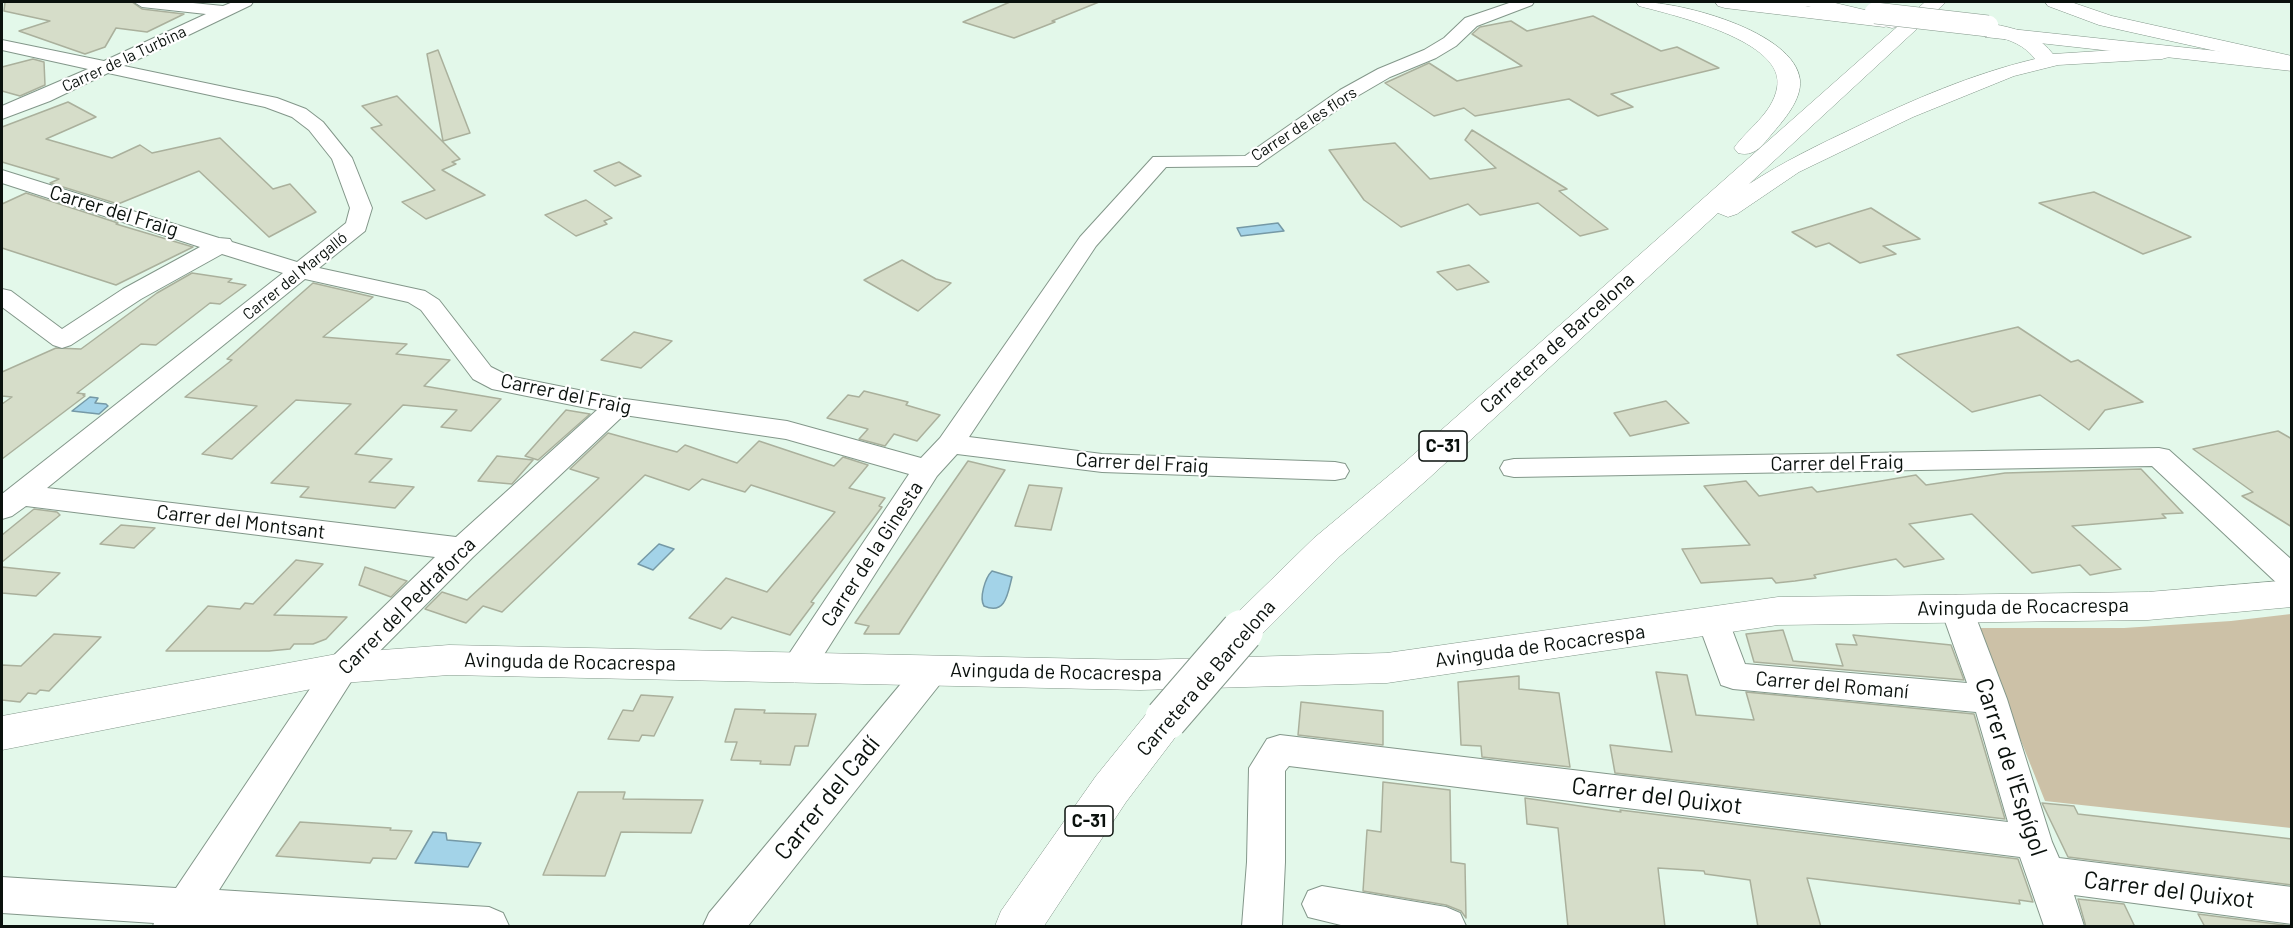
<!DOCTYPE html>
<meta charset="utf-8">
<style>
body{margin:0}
#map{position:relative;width:2293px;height:928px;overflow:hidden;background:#e3f8ea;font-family:Barlow,sans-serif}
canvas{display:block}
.frame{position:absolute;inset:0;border:3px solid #0a110d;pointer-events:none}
</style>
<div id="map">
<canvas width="2293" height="928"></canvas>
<div class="frame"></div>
</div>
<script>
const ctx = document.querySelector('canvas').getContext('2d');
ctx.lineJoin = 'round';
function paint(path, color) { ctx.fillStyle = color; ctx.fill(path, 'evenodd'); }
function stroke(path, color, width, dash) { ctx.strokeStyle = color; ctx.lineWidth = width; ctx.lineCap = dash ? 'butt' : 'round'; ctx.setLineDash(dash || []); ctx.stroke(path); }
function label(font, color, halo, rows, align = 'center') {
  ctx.font = font + ' Barlow,sans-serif'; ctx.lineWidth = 4.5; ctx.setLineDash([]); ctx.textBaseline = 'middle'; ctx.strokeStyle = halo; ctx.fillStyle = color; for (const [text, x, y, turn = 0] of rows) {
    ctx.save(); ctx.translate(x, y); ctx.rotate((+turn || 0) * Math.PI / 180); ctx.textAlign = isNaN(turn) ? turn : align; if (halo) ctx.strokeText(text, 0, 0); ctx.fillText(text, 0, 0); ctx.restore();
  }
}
paint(new Path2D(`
 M 2291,614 L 2291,828 L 2045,801 L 1976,628 L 2124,628 L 2231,621 Z`), '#ccc1a7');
const water = new Path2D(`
 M 1278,223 L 1284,231 L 1241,236 L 1237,228 Z
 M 90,397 L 98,398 L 95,403 L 106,404 L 108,406 L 99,414 L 72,411 Z
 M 659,544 L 674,549 L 653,570 L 638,564 Z
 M 992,571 L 1012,577 C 1008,592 1006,616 984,606 C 979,598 985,578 992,571 Z
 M 433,832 L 446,833 L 447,840 L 481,843 L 468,867 L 415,863 Z`);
paint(water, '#a3d3e8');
stroke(water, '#7599a6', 1.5);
const building = new Path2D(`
 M 5,2 L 132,2 L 142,9 L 184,14 L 147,32 L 116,28 L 105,47 L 85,54 L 19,31 L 50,21 L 4,11 Z
 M 1010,2 L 1099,2 L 1052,21 L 1055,22 L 1014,38 L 963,22 Z
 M 1593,16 L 1661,51 L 1677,47 L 1719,68 L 1611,94 L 1633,107 L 1598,116 L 1569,99 L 1475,116 L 1464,108 L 1434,116 L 1385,83 L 1429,63 L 1457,81 L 1522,66 L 1472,34 L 1480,27 L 1511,21 L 1527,31 Z
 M 438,50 L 470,133 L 443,141 L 427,54 Z
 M 33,59 L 44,62 L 45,85 L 20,96 L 2,91 L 2,67 Z
 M 397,96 L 460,159 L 452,162 L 456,164 L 442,170 L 485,195 L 426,219 L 402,202 L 435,190 L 371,128 L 382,125 L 362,106 Z
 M 68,102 L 96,117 L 46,139 L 112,158 L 140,145 L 152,153 L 220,138 L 273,189 L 290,184 L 316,212 L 269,237 L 199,171 L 118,204 L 50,183 L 59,179 L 2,162 L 2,127 Z
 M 1472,130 L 1567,189 L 1559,191 L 1608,229 L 1580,236 L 1538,203 L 1480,215 L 1468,204 L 1401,227 L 1364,200 L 1329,150 L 1395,143 L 1430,179 L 1496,168 L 1465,140 Z
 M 619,162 L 641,176 L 615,186 L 594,171 Z
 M 2094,192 L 2191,237 L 2143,254 L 2039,203 Z
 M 26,193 L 118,223 L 116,224 L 193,247 L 116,285 L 2,248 L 2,204 Z
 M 586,200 L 612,218 L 604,221 L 607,224 L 576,236 L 545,215 Z
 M 1871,208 L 1920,239 L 1883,246 L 1896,254 L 1860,263 L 1829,243 L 1816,247 L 1792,232 Z
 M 902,260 L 936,279 L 951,283 L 918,311 L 864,280 Z
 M 1469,265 L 1489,282 L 1457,290 L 1437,272 Z
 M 192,273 L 232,279 L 228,282 L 246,285 L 220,304 L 210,303 L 156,345 L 141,344 L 77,393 L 85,394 L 83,395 L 85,396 L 2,459 L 2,404 L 12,397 L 2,396 L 2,372 L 56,348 L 81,349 L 157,293 Z
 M 313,283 L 373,297 L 323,337 L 407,344 L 396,354 L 450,360 L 424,386 L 501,399 L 471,431 L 441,427 L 457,410 L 403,405 L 355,454 L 392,459 L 369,482 L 414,487 L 395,508 L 300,497 L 309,487 L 271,483 L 351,404 L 296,400 L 232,459 L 202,454 L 257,406 L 185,397 L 232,360 L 227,359 Z
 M 2018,327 L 2071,362 L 2078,360 L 2143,402 L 2105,410 L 2089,430 L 2040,395 L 1972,412 L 1897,355 Z
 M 634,332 L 672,341 L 641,368 L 601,360 Z
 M 864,391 L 908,402 L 906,405 L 940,415 L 917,441 L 894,434 L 885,446 L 859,439 L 868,429 L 827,418 L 848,395 L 859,397 Z
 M 1666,401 L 1689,423 L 1630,436 L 1614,413 Z
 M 566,410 L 590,414 L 538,460 L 525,456 Z
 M 2278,431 L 2292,439 L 2292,527 L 2242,496 L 2253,492 L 2193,449 Z
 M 608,433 L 677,452 L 685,445 L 737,463 L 759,441 L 834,466 L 843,457 L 868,465 L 849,488 L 885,498 L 879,506 L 882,507 L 811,602 L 814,603 L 790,635 L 732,617 L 721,629 L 689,618 L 726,578 L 767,592 L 835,512 L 751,485 L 745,492 L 702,479 L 689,490 L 645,475 L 502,612 L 483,606 L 466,623 L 425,609 L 442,592 L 467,600 L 599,478 L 570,469 Z
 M 497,456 L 533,460 L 512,484 L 478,481 Z
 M 968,461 L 1005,470 L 899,634 L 864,634 L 869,626 L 855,623 Z
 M 2141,469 L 2183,513 L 2162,514 L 2166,518 L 2072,526 L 2121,569 L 2090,575 L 2080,565 L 2032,573 L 1972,514 L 1909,524 L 1944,559 L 1904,567 L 1896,559 L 1814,575 L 1816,578 L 1795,581 L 1776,583 L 1772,578 L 1701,583 L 1682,549 L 1750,545 L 1704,486 L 1746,481 L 1759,496 L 1812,487 L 1817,492 L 1916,475 L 1926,485 L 2005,473 Z
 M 1029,485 L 1062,488 L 1051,530 L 1015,526 Z
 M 34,509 L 57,512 L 60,515 L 2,562 L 2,535 Z
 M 121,525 L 155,528 L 134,548 L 100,544 Z
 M 296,560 L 323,564 L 274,615 L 347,617 L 326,639 L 313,644 L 294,644 L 290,649 L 269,651 L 166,651 L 208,606 L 240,609 L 245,603 L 253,604 Z
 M 2,567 L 60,573 L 36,596 L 2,593 Z
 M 365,567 L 407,581 L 391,597 L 359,585 Z
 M 1783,630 L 1793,661 L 1843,666 L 1836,644 L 1857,645 L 1853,635 L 1951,645 L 1964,680 L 1754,662 L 1746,634 Z
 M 54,634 L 101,637 L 49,691 L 40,690 L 36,694 L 28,693 L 20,702 L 2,700 L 2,665 L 21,666 Z
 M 1656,672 L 1687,675 L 1696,715 L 1754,720 L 1746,692 L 1974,714 L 2005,819 L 1615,773 L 1610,745 L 1672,752 Z
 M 1519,676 L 1519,689 L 1559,693 L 1570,767 L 1482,757 L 1481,746 L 1461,745 L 1458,682 Z
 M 641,695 L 673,697 L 654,736 L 642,735 L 639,741 L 608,739 L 623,710 L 633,711 Z
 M 1301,702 L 1383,711 L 1383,745 L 1298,735 Z
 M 735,709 L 765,710 L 764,713 L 816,714 L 808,746 L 795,746 L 790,765 L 760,764 L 761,761 L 731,760 L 737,742 L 725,742 Z
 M 1383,782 L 1450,790 L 1451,862 L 1465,864 L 1466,918 L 1461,911 L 1446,905 L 1363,891 L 1367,830 L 1381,832 Z
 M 578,792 L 625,792 L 623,799 L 703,800 L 691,833 L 621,832 L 605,876 L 543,875 Z
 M 1525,798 L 1621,812 L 1620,810 L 2018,859 L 2033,902 L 2019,900 L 2020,904 L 1807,878 L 1821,927 L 1758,927 L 1750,880 L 1705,874 L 1704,871 L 1658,868 L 1665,927 L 1568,927 L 1558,828 L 1527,824 Z
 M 2042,803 L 2074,806 L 2078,814 L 2292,839 L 2292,885 L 2068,857 Z
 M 300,822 L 391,828 L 390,830 L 412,831 L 396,859 L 373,858 L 370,863 L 276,856 Z
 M 2078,899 L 2124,904 L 2135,927 L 2086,927 Z
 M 2198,914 L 2292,926 L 2292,927 L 2205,927 Z`);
paint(building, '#d6ddc9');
stroke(building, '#aab09c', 1.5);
const street = new Path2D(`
 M 134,2 L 183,2 L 223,6 L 233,2 L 253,2 L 251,5 L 124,66 L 277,98 L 306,109 L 323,122 L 352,158 L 372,208 L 365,231 L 319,268 L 425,291 L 439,300 L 491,367 L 509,376 L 618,398 L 787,421 L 921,458 L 940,438 L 1080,237 L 1153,157 L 1245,156 L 1340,90 L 1378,69 L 1424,50 L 1444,38 L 1465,18 L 1512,2 L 1534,2 L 1532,5 L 1477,26 L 1456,46 L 1436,58 L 1390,77 L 1354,98 L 1257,166 L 1166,167 L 1096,246 L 969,437 L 1102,454 L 1335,462 L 1345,464 L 1349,471 L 1345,478 L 1335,480 L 1102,472 L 957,454 L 937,476 L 811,675 L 799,679 L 787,675 L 782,666 L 787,657 L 909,474 L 786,439 L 624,415 L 473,557 L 354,677 L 219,890 L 489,907 L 503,913 L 509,926 L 153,926 L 154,923 L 2,913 L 2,877 L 176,888 L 330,659 L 435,557 L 26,506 L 12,516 L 2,519 L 2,494 L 283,273 L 222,254 L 141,299 L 71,345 L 62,348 L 53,345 L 2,307 L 2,289 L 11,291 L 62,329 L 123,289 L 200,247 L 2,183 L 2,170 L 219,238 L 230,239 L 232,242 L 297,262 L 346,223 L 350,208 L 332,159 L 309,130 L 292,117 L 265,107 L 108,73 L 50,101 L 2,119 L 2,106 L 88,69 L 2,50 L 2,40 L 104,61 L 206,14 L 142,7 ZM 305,279 L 408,302 L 421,310 L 473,379 L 492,389 L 597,410 L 456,537 L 47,488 Z
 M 2159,448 L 2169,450 L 2292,560 L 2292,590 L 2281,587 L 2152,466 L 1514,477 L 1504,475 L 1500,468 L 1504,461 L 1514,459 Z
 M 1956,595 L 1967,599 L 1972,607 L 2007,699 L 2052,842 L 2059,858 L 2292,887 L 2292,924 L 2074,895 L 2084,926 L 2044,926 L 2020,857 L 1289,766 L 1285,771 L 1285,862 L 1282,926 L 1242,926 L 1247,862 L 1249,768 L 1267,739 L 1280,735 L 2008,822 L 1976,712 L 1733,689 L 1721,685 L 1697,620 L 1701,611 L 1713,608 L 1725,611 L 1745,664 L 1967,683 L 1940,607 L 1945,599 Z
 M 932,657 L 944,661 L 949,670 L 944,679 L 748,926 L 703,926 L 709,913 L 920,661 Z
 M 1322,886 L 1446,907 L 1460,913 L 1466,926 L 1345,926 L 1308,917 L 1302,904 L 1308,891 Z`);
const secondary = new Path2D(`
 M 1715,2 L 1769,2 L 1884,15 L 1891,17 L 1894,21 L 1891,25 L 1884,27 L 1725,8 L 1718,6 Z
 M 1992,27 L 2292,59 L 2292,71 L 1985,37 L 1982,33 L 1985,29 Z
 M 2292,580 L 2292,607 L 2148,620 L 1778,625 L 1387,683 L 1140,690 L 449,675 L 342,683 L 2,750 L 2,716 L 342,653 L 449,645 L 1140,660 L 1387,653 L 1778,597 L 2148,592 Z`);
const highway = new Path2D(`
 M 1636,2 C 1676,0 1795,31 1800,80 C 1802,100 1783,121 1771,135 C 1761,147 1754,157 1738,153 L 1734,148 C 1748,128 1772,114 1777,88 C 1787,41 1673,15 1639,6 Z
 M 1741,2 L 1831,2 L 1899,18 L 1901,23 L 1925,2 L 1946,2 L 1749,184 C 1783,162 1818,145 1854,128 C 1912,100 1972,74 2035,59 C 2015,32 1975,35 1946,28 L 1943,24 L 1946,20 L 1953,18 C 1988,25 2029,23 2053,54 L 2162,47 L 2169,49 L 2172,53 L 2169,57 L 2162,59 L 2058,65 L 2014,76 L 1913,117 L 1799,172 L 1737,214 L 1728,217 L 1718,213 L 1428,479 L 1340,556 L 1255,641 L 1242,645 L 1229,641 L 1223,631 L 1229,621 L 1314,538 L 1404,463 L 1897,27 L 1892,28 L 1807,6 L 1799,10 L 1751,8 L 1744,6 Z
 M 2045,2 L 2071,2 L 2112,16 L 2292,56 L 2292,68 L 2099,25 L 2048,6 Z
 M 1166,703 L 1180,707 L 1186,719 L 1180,731 L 1126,802 L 1044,926 L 995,926 L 1001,911 L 1096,776 L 1152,707 Z`);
stroke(street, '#83978a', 2);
stroke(secondary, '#83978a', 1);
stroke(highway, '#83978a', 1);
paint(street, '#fff');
paint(secondary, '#fff');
paint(highway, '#fff');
const secondaryBridge = new Path2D(`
 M 1875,13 L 1988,26`);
const highwayBridge = new Path2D(`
 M 1166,719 L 1242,631`);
stroke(secondaryBridge, '#83978a', 22, []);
stroke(highwayBridge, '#83978a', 44, []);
stroke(secondaryBridge, '#fff', 21);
stroke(highwayBridge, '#fff', 42);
label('16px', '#0a110d', '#fff', [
 ["Carrer de la Turbina",124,59,-25],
 ["Carrer de les flors",1304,124,-33],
 ["Carrer del Margalló",295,276,-39]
]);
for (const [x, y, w] of [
 [1443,446,48],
 [1089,821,48]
]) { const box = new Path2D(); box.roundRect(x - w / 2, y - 15, w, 30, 4.5); ctx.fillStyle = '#fff'; ctx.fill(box); stroke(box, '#0a110d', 1.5); }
label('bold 18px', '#0a110d', null, [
 ["C-31",1443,446],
 ["C-31",1089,821]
]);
label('20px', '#0a110d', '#fff', [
 ["Carrer del Fraig",114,211,17],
 ["Carretera de Barcelona",1557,343,-42],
 ["Carrer del Fraig",566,394,12],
 ["Carrer del Fraig",1142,463,3],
 ["Carrer del Fraig",1837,463,-1],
 ["Carrer del Montsant",241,522,7],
 ["Carrer de la Ginesta",872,554,-57],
 ["Carrer del Pedraforca",407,606,-45],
 ["Avinguda de Rocacrespa",2023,607,-1],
 ["Avinguda de Rocacrespa",1540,646,-8],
 ["Avinguda de Rocacrespa",570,662,1],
 ["Avinguda de Rocacrespa",1056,672,1],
 ["Carretera de Barcelona",1206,678,-49],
 ["Carrer del Romaní",1832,685,5]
]);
label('24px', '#0a110d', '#fff', [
 ["Carrer de l'Espígol",2011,767,72],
 ["Carrer del Quixot",1657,796,7],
 ["Carrer del Cadí",827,798,-51],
 ["Carrer del Quixot",2169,890,7]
]);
</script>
